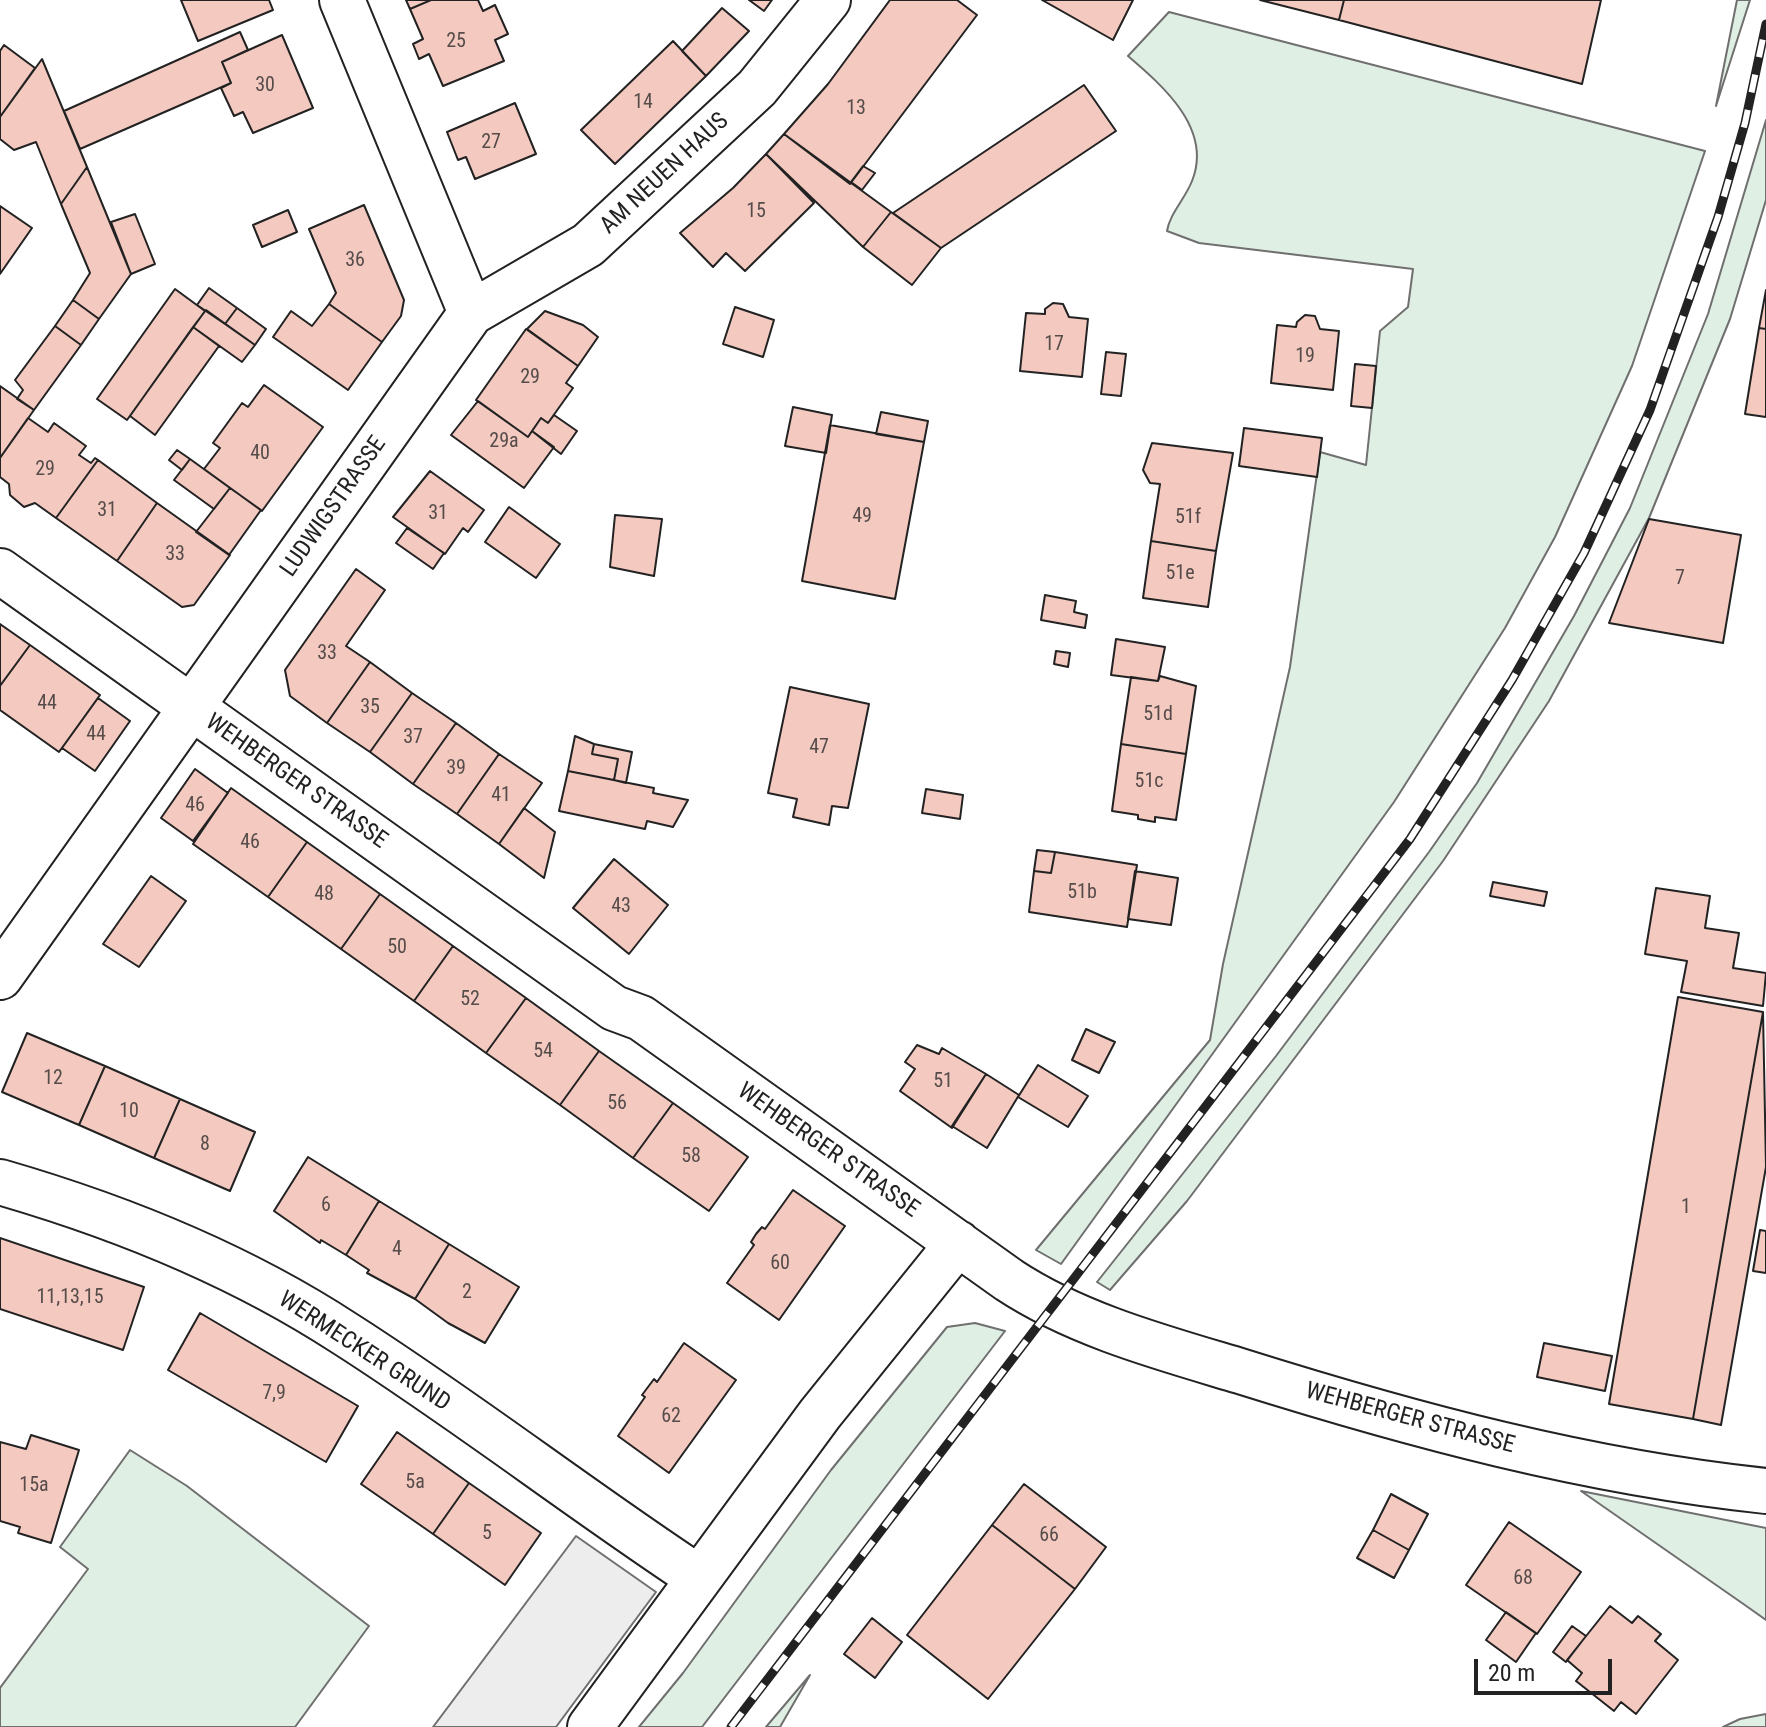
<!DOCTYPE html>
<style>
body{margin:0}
#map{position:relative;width:1766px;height:1727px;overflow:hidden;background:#fff;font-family:"Roboto Condensed",sans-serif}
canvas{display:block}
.scale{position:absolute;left:1474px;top:1659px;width:138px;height:36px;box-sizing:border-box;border:4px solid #222;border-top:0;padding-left:10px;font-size:24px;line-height:28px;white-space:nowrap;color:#222;-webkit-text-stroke:6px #fff;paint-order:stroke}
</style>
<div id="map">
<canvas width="1766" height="1727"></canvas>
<div class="scale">20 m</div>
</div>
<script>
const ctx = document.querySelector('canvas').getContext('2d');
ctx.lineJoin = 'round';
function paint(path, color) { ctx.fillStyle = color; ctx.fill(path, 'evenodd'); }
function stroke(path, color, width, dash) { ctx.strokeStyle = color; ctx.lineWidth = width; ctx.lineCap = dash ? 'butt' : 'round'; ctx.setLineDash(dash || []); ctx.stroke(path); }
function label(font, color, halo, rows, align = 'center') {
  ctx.font = font + ' "Roboto Condensed",sans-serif'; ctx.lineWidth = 6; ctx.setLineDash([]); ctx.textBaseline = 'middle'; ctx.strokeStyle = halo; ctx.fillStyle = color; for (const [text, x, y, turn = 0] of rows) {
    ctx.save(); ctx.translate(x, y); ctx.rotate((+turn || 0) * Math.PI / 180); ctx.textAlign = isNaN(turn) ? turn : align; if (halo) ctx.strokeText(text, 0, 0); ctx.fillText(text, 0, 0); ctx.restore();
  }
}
const green = new Path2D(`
 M 1737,0 L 1750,0 L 1716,106 Z
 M 1169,12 L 1705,151 L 1632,366 L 1555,537 L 1505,628 L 1394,802 L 1061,1264 L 1036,1250 L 1210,1040 L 1223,964 L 1290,667 L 1320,452 L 1366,465 L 1380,331 L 1408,307 L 1413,269 L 1199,243 L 1167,231 C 1170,213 1185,199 1192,181 C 1213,129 1163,86 1128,56 Z
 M 1766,120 L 1766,200 L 1730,319 L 1649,518 L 1549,701 L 1443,861 L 1187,1201 L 1110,1290 L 1097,1282 L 1276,1056 L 1429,852 L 1477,783 L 1574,616 L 1630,508 L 1708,314 Z
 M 975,1323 L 1005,1331 L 702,1727 L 639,1727 L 683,1673 L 831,1470 L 947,1327 Z
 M 130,1450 L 187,1486 L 369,1626 L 295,1727 L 0,1727 L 0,1688 L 88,1569 L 60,1547 Z
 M 1581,1491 L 1766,1528 L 1766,1620 L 1742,1603 Z
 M 810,1675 L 780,1727 L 766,1727 Z
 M 1766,1714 L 1766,1727 L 1723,1727 L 1740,1719 Z`);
paint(green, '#e0efe3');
stroke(green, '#6f6f6f', 2);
const parking = new Path2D(`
 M 576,1536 L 656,1592 L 556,1727 L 433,1727 Z`);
paint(parking, '#ededed');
stroke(parking, '#6f6f6f', 2);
const building = new Path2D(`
 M 181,0 L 269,0 L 273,10 L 198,41 Z
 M 406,0 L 431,0 L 410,9 Z
 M 431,0 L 478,0 L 483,11 L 495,5 L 508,34 L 495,40 L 504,61 L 443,86 L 429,54 L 419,59 L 413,44 L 423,39 L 410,9 Z
 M 749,0 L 772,0 L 764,11 Z
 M 890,0 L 957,0 L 977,15 L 850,184 L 784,134 L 828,84 Z
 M 1042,0 L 1133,0 L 1113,40 Z
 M 1260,0 L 1344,0 L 1339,20 Z
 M 1344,0 L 1601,0 L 1582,84 L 1339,20 Z
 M 722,8 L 749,31 L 706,76 L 682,51 Z
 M 240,32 L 248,50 L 222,62 L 231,83 L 80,149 L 64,111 Z
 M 282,35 L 313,108 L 253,133 L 243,112 L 234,116 L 221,88 L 231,83 L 222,62 Z
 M 673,41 L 706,76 L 615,164 L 581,130 Z
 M 4,45 L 35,68 L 0,117 L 0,51 Z
 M 42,59 L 87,167 L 61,204 L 36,142 L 14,150 L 0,139 L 0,117 Z
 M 1084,85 L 1116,131 L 941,248 L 893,213 Z
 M 515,103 L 536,154 L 475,179 L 466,157 L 458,160 L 447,132 Z
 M 784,134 L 891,212 L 863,247 L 766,154 Z
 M 766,154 L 814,203 L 745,271 L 726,253 L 713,267 L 680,233 L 733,188 Z
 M 863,166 L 875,173 L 862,190 L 851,182 Z
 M 87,167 L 131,274 L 99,319 L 73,300 L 90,273 L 61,204 Z
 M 364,205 L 404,300 L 401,316 L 382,342 L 329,304 L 336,293 L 309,229 Z
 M 0,206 L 32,228 L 0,274 Z
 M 288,210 L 297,232 L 262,247 L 253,225 Z
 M 891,212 L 941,248 L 912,285 L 863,247 Z
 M 135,214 L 155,264 L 131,274 L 111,222 Z
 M 209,288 L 237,308 L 225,324 L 197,305 Z
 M 175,289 L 205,311 L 127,420 L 97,399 Z
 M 1766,290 L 1766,329 L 1759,328 Z
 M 73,300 L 99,319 L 81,345 L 55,326 Z
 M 1053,303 L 1063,304 L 1069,317 L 1088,319 L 1082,377 L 1020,371 L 1026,313 L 1045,314 L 1045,309 Z
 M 329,304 L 382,342 L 348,390 L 273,337 L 291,311 L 312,326 Z
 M 735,307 L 774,320 L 763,357 L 723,344 Z
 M 237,308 L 266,329 L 255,345 L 225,324 Z
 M 206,310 L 255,345 L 242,362 L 193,327 Z
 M 545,311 L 583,325 L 598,337 L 578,366 L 527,329 Z
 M 1305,315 L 1315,316 L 1320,329 L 1339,331 L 1333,390 L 1271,383 L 1277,325 L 1296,327 L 1297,322 Z
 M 55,326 L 81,345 L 34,410 L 17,399 L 23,390 L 15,380 Z
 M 193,327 L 219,346 L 155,435 L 130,416 Z
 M 1759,328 L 1766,329 L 1766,417 L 1745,414 Z
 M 526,329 L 578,366 L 566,383 L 573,388 L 548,423 L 541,418 L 528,437 L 476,400 Z
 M 1106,352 L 1126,354 L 1121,396 L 1101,394 Z
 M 1355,364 L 1376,366 L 1372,408 L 1351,406 Z
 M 264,385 L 323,427 L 262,511 L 204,469 L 220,448 L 213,443 L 242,403 L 248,407 Z
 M 0,386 L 34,410 L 0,458 Z
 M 478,401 L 528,437 L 532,431 L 554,447 L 524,488 L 451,435 Z
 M 793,407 L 832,415 L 826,453 L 785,446 Z
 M 881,412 L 928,421 L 924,442 L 876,434 Z
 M 554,415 L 577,431 L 561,454 L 532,431 L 541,418 L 548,423 Z
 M 28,418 L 48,432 L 54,423 L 86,446 L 79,455 L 91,463 L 95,458 L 98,460 L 56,518 L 35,503 L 24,507 L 10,495 L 9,484 L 0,477 L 0,458 Z
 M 830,425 L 924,442 L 895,599 L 802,581 Z
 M 1244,428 L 1322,438 L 1317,477 L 1239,466 Z
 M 1152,443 L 1233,453 L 1216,551 L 1151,541 L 1160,484 L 1150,483 L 1143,470 Z
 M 177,450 L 190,459 L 182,470 L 169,460 Z
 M 190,459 L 230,488 L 214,509 L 174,480 Z
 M 98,460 L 157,503 L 117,561 L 56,518 Z
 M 430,471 L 484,510 L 468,532 L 463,528 L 445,554 L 393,517 Z
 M 230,488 L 261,510 L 229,555 L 196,532 Z
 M 157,503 L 230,555 L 194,605 L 182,607 L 117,561 Z
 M 509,507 L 560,544 L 536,578 L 485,542 Z
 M 615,515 L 662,519 L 654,576 L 610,567 Z
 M 1649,519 L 1741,535 L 1723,643 L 1609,623 Z
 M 407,528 L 444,553 L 433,569 L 396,543 Z
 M 1151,541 L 1216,551 L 1208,607 L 1143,598 Z
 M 356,569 L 385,590 L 346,646 L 370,662 L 327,723 L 290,696 L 285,670 Z
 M 1045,595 L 1076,601 L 1074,612 L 1087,615 L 1085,628 L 1041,620 Z
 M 0,624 L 30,645 L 0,686 Z
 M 1116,639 L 1165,647 L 1158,681 L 1111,675 Z
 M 30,645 L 100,695 L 59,752 L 0,710 L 0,686 Z
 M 1056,651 L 1070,653 L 1068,667 L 1054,664 Z
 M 370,662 L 412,693 L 370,752 L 327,723 Z
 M 1160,676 L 1196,686 L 1186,754 L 1121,744 L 1131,677 L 1158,681 Z
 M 790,687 L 869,704 L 848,808 L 832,806 L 829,825 L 793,817 L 797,799 L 768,793 Z
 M 412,693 L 456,723 L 413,784 L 370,752 Z
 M 98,698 L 130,721 L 95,771 L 62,748 Z
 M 456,723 L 499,754 L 457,814 L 413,784 Z
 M 575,736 L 594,744 L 592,754 L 618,759 L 614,780 L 568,771 Z
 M 594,744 L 632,752 L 626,783 L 614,780 L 618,759 L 592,754 Z
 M 1121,744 L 1186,754 L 1176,820 L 1155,817 L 1155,822 L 1138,819 L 1138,815 L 1112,811 Z
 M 499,754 L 542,783 L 499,844 L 457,814 Z
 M 195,769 L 228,793 L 193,841 L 161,818 Z
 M 568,771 L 654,788 L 653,793 L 688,800 L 673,827 L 647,821 L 645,829 L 559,811 Z
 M 231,788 L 307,842 L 268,897 L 193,844 Z
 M 926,789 L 963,795 L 960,819 L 922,813 Z
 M 524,808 L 555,832 L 544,878 L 499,844 Z
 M 307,842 L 380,894 L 341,949 L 268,897 Z
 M 1037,850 L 1055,852 L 1051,873 L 1034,871 Z
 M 1055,852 L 1137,865 L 1127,927 L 1029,912 L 1034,871 L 1051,873 Z
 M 614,859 L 668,905 L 629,954 L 573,908 Z
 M 1135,871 L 1178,878 L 1171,925 L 1128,919 Z
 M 151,876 L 186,901 L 139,967 L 103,944 Z
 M 1493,882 L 1547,892 L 1544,906 L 1490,896 Z
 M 1656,888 L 1710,896 L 1705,928 L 1739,933 L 1733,968 L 1766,973 L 1763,1006 L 1681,992 L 1687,961 L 1645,954 Z
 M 380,894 L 453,946 L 414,1001 L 341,949 Z
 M 453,946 L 526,998 L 486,1053 L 414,1001 Z
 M 1678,997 L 1763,1012 L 1693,1419 L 1609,1404 Z
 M 526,998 L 599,1051 L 560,1105 L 486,1053 Z
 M 1763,1012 L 1766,1167 L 1721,1425 L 1693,1419 Z
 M 1086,1029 L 1115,1042 L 1099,1073 L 1072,1060 Z
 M 27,1033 L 105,1066 L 79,1125 L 2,1092 Z
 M 917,1045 L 939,1054 L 942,1048 L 986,1074 L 952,1128 L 900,1091 L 915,1069 L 905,1062 Z
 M 599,1051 L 673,1103 L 633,1158 L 560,1105 Z
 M 1038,1065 L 1088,1096 L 1068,1127 L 1018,1097 Z
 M 105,1066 L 180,1099 L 154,1158 L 79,1125 Z
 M 986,1074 L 1019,1095 L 987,1148 L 952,1126 Z
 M 180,1099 L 255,1132 L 230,1191 L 154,1158 Z
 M 673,1103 L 748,1157 L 709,1211 L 633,1158 Z
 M 308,1157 L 379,1201 L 346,1255 L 321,1240 L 320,1243 L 274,1211 Z
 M 793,1190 L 845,1226 L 779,1320 L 727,1283 L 754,1245 L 751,1242 L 756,1234 L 762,1227 L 765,1229 Z
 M 379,1201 L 449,1244 L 415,1299 L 367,1273 L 369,1270 L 346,1255 Z
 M 1760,1230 L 1766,1231 L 1766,1273 L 1753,1271 Z
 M 0,1238 L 144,1287 L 123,1350 L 0,1309 Z
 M 449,1244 L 519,1287 L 485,1343 L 448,1323 L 415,1299 Z
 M 200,1313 L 358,1406 L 326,1462 L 168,1370 Z
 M 684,1343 L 736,1380 L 669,1473 L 618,1436 L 645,1397 L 642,1395 L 654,1379 L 657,1382 Z
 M 1544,1343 L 1612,1356 L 1605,1391 L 1537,1377 Z
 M 397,1432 L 469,1483 L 433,1534 L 361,1484 Z
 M 31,1435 L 79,1450 L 51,1543 L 18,1533 L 20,1527 L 0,1521 L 0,1442 L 26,1449 Z
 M 469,1483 L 541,1533 L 505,1585 L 433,1534 Z
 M 1024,1484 L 1106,1547 L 1075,1589 L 992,1525 Z
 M 1391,1494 L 1428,1514 L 1409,1550 L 1373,1530 Z
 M 1509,1522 L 1581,1572 L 1537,1634 L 1466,1585 Z
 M 992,1525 L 1075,1589 L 988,1699 L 907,1635 Z
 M 1373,1530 L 1409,1550 L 1394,1578 L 1357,1558 Z
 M 1610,1606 L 1632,1623 L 1638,1616 L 1661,1634 L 1655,1641 L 1678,1660 L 1636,1714 L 1621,1702 L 1614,1711 L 1576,1681 L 1582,1673 L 1567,1660 Z
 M 1506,1612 L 1536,1633 L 1516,1662 L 1486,1640 Z
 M 872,1618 L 902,1642 L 875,1678 L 844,1654 Z
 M 1572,1626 L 1586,1636 L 1566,1662 L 1553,1652 Z`);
paint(building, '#f3c9c0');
stroke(building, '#222', 2);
const minor = new Path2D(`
 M 342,0 L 471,313
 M 0,571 L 614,1008 L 641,1018 L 1009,1280 C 1077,1325 1163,1348 1240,1371 C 1412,1425 1586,1472 1766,1491
 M 0,977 L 471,313 L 588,245 L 757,88 L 828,0
 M 0,1182 C 121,1217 238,1264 344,1333 C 465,1410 579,1499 699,1578
 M 590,1727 L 820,1414 L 958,1243`);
stroke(minor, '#222', 48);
stroke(minor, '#fff', 44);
const rail = new Path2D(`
 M 731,1727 L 1410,839 L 1512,680 L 1584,553 L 1650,410 L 1718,217 L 1745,123 L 1766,24`);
stroke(rail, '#222', 9);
stroke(rail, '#fff', 6, [18]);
label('20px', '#564c4a', null, [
 ["25",456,42],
 ["30",265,86],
 ["14",643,103],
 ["13",856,109],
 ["27",491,143],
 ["15",756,212],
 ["36",355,261],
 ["17",1054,345],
 ["19",1305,357],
 ["29",530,378],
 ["29a",504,442],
 ["40",260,454],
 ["29",45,470],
 ["31",107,511],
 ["31",438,514],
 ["49",862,517],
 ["51f",1188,518],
 ["33",175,555],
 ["51e",1180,574],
 ["7",1680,579],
 ["33",327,654],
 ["44",47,704],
 ["35",370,708],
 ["51d",1158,715],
 ["44",96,735],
 ["37",413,738],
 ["47",819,748],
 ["39",456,769],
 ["51c",1149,782],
 ["41",501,796],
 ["46",195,806],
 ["46",250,843],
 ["51b",1082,893],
 ["48",324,895],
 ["43",621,907],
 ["50",397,948],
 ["52",470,1000],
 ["54",543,1052],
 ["12",53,1079],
 ["51",943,1082],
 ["56",617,1104],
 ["10",129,1112],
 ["8",205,1145],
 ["58",691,1157],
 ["6",326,1206],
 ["1",1686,1208],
 ["4",397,1250],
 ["60",780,1264],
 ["2",467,1293],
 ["11,13,15",70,1298],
 ["7,9",274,1394],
 ["62",671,1417],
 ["5a",415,1483],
 ["15a",34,1486],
 ["5",487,1534],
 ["66",1049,1536],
 ["68",1523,1579]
]);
label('24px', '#222', '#fff', [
 ["AM NEUEN HAUS",665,174,-43],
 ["LUDWIGSTRASSE",334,507,-55],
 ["WEHBERGER STRASSE",296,782,35],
 ["WEHBERGER STRASSE",828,1151,35],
 ["WERMECKER GRUND",364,1352,33],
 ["WEHBERGER STRASSE",1410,1419,15]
]);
</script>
